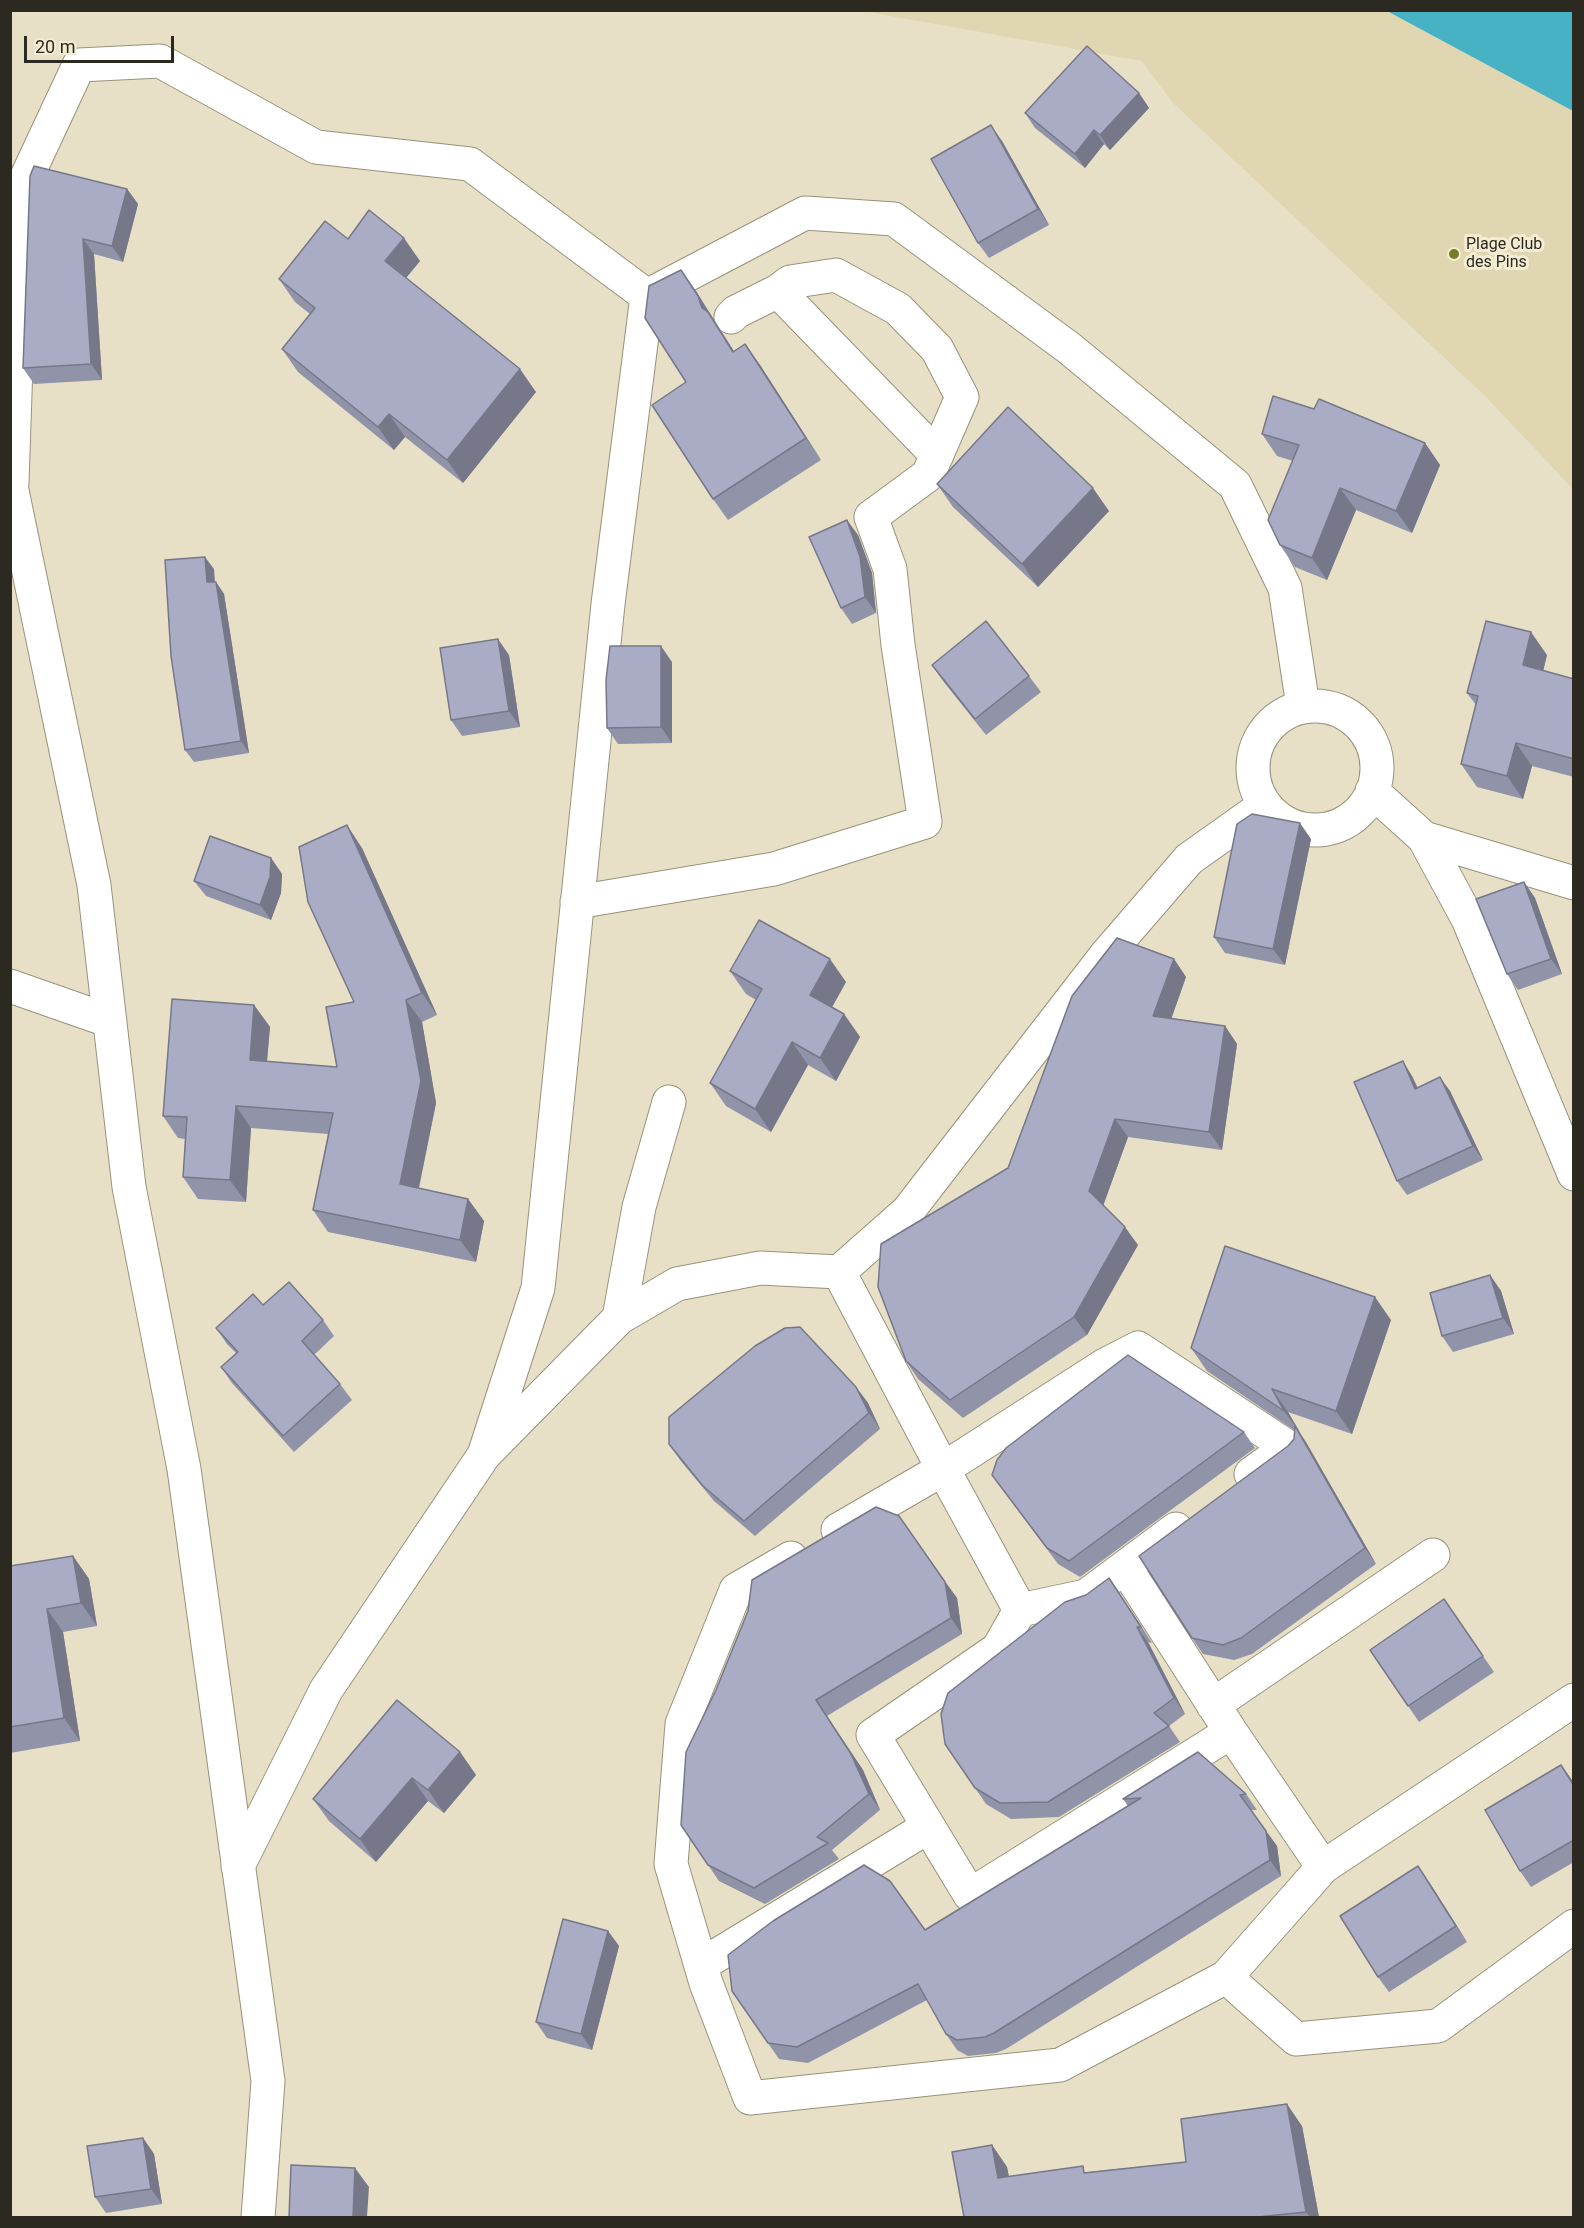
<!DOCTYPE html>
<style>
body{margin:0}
#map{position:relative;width:1584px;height:2228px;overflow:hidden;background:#e7e0c6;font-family:Roboto,sans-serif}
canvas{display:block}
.frame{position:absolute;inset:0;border:12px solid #2c2a20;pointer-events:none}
.scale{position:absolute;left:24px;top:36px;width:150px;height:27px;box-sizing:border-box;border:3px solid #2c2a20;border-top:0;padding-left:8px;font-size:18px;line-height:21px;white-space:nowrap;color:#2c2a20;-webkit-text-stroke:4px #f4edd3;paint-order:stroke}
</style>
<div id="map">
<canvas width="1584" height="2228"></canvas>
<div class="frame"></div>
<div class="scale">20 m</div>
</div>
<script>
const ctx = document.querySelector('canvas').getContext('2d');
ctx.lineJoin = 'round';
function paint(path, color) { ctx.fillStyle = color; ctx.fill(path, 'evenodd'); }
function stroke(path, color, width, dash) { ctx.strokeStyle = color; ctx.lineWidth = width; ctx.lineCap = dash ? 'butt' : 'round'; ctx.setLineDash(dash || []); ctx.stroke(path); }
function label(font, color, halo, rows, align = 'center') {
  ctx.font = font + ' Roboto,sans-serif'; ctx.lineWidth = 6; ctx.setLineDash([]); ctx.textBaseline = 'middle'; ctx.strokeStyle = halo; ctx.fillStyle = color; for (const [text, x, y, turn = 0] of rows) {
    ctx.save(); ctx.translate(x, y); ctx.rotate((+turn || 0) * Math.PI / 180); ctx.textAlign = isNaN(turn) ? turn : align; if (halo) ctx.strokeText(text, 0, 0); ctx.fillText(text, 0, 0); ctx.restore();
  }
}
paint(new Path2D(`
 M 863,11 L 1387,11 L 1573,111 L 1573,489 L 1486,397 L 1172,102 L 1142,61 Z`), '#e0d6b1');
paint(new Path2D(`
 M 1387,11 L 1573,11 L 1573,111 Z`), '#46b2c4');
const street = new Path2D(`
 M 647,296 L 805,213 L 894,219 L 1069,348 L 1235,485 L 1285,588 L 1303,706
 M 731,317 L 736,312 L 778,291
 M 12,483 L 22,187 L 79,65 L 160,61 L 316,147 L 470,164 L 647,296 L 608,604 L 538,1288 L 484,1455
 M1253 768a62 62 0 1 1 124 0a62 62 0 1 1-124 0Z
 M 1372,791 L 1424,838 L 1468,919 L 1574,1174
 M 1424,838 L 1574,883
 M 577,902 L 774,869 L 925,822 L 898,645 L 890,569 L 871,517 L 928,475 L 962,397 L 937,349 L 898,309 L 836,275 L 790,282 L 778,291 L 937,455
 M 839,1272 L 943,1469 L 1020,1610
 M 619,1318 L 639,1207 L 669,1102
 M 1176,1529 L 1086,1596 L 1020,1610 L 998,1649 L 873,1735 L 970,1895 L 1231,1732
 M 838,1530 L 943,1469 L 1105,1365 L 1138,1348 L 1288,1447 L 1251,1474
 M 791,1558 L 736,1590 L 682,1724 L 671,1864 L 706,1983 L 750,2098 L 1060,2065 L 1226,1977 L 1323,1867 L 1574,1700
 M 1125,1567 L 1231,1732 L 1323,1867
 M 1213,1705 L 1433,1555
 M 238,1866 L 326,1690 L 484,1455 L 619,1318 L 677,1284 L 760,1268 L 839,1272 L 908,1211 L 1106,955 L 1189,859 L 1265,805
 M 701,1965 L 928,1827
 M 1226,1977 L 1296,2039 L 1438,2026 L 1574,1926`);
const secondary = new Path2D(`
 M 10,481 L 94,885 L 129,1187 L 184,1469 L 268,2081 L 258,2218
 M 10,986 L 110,1021`);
stroke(street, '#98927a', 35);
stroke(secondary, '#98927a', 35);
stroke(street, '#fff', 33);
stroke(secondary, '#fff', 33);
paint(new Path2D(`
 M 1139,93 L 1149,108 L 1110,150 L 1104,144 L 1085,168 L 1035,128 L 1025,113 Z
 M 1002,141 L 1049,225 L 989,258 L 978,243 Z
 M 30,176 L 127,189 L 138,204 L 123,262 L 94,254 L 102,380 L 34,384 L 23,368 Z
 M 348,239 L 420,261 L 406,278 L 536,392 L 463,483 L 405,437 L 394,450 L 298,372 L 282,349 L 310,314 L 295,302 L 279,279 Z
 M 696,291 L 734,351 L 745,344 L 760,365 L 821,460 L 728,520 L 713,499 L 686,382 Z
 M 1262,434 L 1425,443 L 1440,465 L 1412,533 L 1356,510 L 1327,580 L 1295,567 L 1280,545 L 1293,461 L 1277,456 Z
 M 937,484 L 1109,511 L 1038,587 L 953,507 Z
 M 858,535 L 872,573 L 876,613 L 852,624 L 841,608 Z
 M 214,569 L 215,582 L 216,582 L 224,594 L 249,753 L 194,762 L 185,750 Z
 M 509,655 L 520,727 L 462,736 L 451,720 Z
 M 1547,655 L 1543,671 L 1574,679 L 1574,777 L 1532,766 L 1523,799 L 1477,787 L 1461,764 L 1476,705 L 1467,693 Z
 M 672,662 L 672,743 L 618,744 L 607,728 Z
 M 932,665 L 1029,676 L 1041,692 L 986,735 L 943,681 Z
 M 1311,839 L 1285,965 L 1225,953 L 1214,937 Z
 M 362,848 L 437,1015 L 422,1022 L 436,1103 L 419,1188 L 468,1199 L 484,1221 L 476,1262 L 328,1232 L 313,1210 L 328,1134 L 251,1128 L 246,1202 L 198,1199 L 183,1177 L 185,1139 L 178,1138 L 163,1116 L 254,1005 L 270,1027 L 267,1062 L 337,1067 L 354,1002 Z
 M 271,858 L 282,874 L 281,893 L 271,920 L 206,896 L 194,881 Z
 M 1524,882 L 1535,898 L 1562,974 L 1518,990 L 1507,974 Z
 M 1174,959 L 1186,977 L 1171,1018 L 1225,1026 L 1237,1044 L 1222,1150 L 1128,1137 L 1103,1205 L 1138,1245 L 1087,1335 L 963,1418 L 918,1379 L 906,1361 L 1008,1168 Z
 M 730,971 L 846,982 L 832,1007 L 844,1014 L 860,1037 L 836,1081 L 808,1065 L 771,1132 L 726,1106 L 710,1083 L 756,1000 L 746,994 Z
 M 1412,1076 L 1418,1088 L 1450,1091 L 1483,1160 L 1407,1195 L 1397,1181 Z
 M 1490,1275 L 1501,1291 L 1514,1334 L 1453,1352 L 1442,1336 Z
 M 263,1305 L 323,1320 L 334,1336 L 314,1355 L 340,1384 L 352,1400 L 294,1452 L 232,1383 L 221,1367 L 236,1353 L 227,1344 L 216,1328 Z
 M 1391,1320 L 1352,1434 L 1288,1412 L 1376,1564 L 1252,1654 L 1234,1660 L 1203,1654 L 1192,1638 L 1288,1446 L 1294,1439 L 1294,1430 L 1207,1371 L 1191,1348 Z
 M 856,1387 L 868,1403 L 880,1429 L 755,1536 L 714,1501 L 680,1460 L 669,1444 Z
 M 1244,1432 L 1255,1448 L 1080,1577 L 1058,1564 L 992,1475 Z
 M 899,1516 L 957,1598 L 962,1634 L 827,1716 L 863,1770 L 880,1810 L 832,1850 L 839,1859 L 765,1904 L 719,1881 L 681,1825 Z
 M 73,1556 L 89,1579 L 97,1626 L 63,1632 L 80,1741 L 10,1753 L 10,1566 Z
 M 1109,1578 L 1152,1643 L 1148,1642 L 1185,1714 L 1169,1726 L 1180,1742 L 1059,1817 L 1011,1819 L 986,1804 L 945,1744 L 1086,1595 Z
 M 1444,1599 L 1494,1672 L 1419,1722 L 1370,1650 Z
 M 460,1752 L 476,1775 L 444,1813 L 428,1801 L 376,1862 L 329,1821 L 313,1799 Z
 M 1561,1765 L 1574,1783 L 1574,1862 L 1531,1887 L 1520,1871 Z
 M 1246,1794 L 1257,1810 L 1251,1810 L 1277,1846 L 1281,1876 L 1006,2049 L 996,2053 L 968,2056 L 957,2050 L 946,2034 L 927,2000 L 808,2063 L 779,2059 L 732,1991 L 925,1930 L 1128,1806 L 1123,1799 Z
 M 1429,1882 L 1467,1942 L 1389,1992 L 1378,1977 Z
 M 608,1931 L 619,1946 L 592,2050 L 547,2038 L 536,2022 Z
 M 1302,2126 L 1319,2217 L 964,2217 L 992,2145 L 1007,2167 L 1009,2176 L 1088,2172 L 1186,2162 Z
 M 143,2138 L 154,2154 L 162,2204 L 106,2213 L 95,2197 Z`), '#9194a9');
paint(new Path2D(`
 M 1139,93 L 1149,108 L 1110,150 L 1100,135 Z
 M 991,125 L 1002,141 L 1049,225 L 1038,209 Z
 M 1094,130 L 1104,144 L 1085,168 L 1075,154 Z
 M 127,189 L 138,204 L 123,262 L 112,246 Z
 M 404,238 L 420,261 L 401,284 L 385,261 Z
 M 83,239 L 94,254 L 102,380 L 91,364 Z
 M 681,270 L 696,291 L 714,321 L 748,373 L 702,308 Z
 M 745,344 L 760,365 L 821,460 L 806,438 Z
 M 520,369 L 536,392 L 463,483 L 447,460 Z
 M 389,414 L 405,437 L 394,450 L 378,427 Z
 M 1425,443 L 1440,465 L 1412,533 L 1396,511 Z
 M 1093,488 L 1109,511 L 1038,587 L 1022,564 Z
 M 1340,488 L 1356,510 L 1327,580 L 1312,558 Z
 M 847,520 L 858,535 L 872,573 L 876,613 L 865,597 Z
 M 205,557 L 214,569 L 215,594 L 207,582 Z
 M 216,582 L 224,594 L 249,753 L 241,741 Z
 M 1531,632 L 1547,655 L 1539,688 L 1523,665 Z
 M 498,639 L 509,655 L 520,727 L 509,711 Z
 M 661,646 L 672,662 L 672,743 L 661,727 Z
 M 1516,743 L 1532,766 L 1523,799 L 1507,776 Z
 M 1300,823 L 1311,839 L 1285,965 L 1273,949 Z
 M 347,825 L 362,848 L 437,1015 L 422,993 Z
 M 271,858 L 282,874 L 281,893 L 271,920 L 260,905 Z
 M 1524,882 L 1535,898 L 1562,974 L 1551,959 Z
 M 830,959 L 846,982 L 826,1018 L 810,995 Z
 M 1174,959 L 1186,977 L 1166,1034 L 1153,1016 Z
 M 406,1000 L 422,1022 L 436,1103 L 415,1206 L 400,1184 Z
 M 254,1005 L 270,1027 L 265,1082 L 250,1060 Z
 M 844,1014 L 860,1037 L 836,1081 L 820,1058 Z
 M 1225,1026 L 1237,1044 L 1222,1150 L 1209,1132 Z
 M 792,1042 L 808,1065 L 771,1132 L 755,1109 Z
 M 1403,1061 L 1412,1076 L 1424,1103 L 1415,1089 Z
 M 1440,1077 L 1450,1091 L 1483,1160 L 1473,1146 Z
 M 236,1106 L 251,1128 L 246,1202 L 230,1180 Z
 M 1115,1119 L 1128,1137 L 1102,1209 L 1089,1191 Z
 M 468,1199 L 484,1221 L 476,1262 L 460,1240 Z
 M 1125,1227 L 1138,1245 L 1087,1335 L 1074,1317 Z
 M 1490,1275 L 1501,1291 L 1514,1334 L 1503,1318 Z
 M 1375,1297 L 1391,1320 L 1352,1434 L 1336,1411 Z
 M 856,1387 L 868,1403 L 880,1429 L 869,1413 Z
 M 1272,1389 L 1288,1412 L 1301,1434 L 1284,1411 Z
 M 1295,1426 L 1306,1442 L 1376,1564 L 1365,1548 Z
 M 73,1556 L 89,1579 L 97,1626 L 81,1603 Z
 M 1109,1578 L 1120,1594 L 1152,1643 L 1141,1627 Z
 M 945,1582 L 957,1598 L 962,1634 L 951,1618 Z
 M 47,1609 L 63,1632 L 80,1741 L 64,1718 Z
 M 1137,1627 L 1148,1642 L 1185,1714 L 1174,1698 Z
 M 816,1700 L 863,1770 L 880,1810 L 869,1794 Z
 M 460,1752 L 476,1775 L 444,1813 L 428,1790 Z
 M 1561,1765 L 1574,1783 L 1574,1786 Z
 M 412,1778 L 428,1801 L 376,1862 L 360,1839 Z
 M 1266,1831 L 1277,1846 L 1281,1876 L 1270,1860 Z
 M 1418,1866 L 1429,1882 L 1467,1942 L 1456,1926 Z
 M 608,1931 L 619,1946 L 592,2050 L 581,2034 Z
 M 1287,2104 L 1302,2126 L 1319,2217 L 1310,2217 L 1306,2212 Z
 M 143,2138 L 154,2154 L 162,2204 L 151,2189 Z
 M 992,2145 L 1007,2167 L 1013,2200 L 998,2178 Z
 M 355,2168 L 369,2187 L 367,2217 L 353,2217 Z`), '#767889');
const building = new Path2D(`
 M 1087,46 L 1139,93 L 1100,135 L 1094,130 L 1075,154 L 1025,113 Z
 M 991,125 L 1038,209 L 978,243 L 931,159 Z
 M 34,166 L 127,189 L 112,246 L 83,239 L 91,364 L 23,368 L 30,176 Z
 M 369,210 L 404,238 L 385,261 L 520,369 L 447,460 L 389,414 L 378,427 L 282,349 L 315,308 L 279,279 L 325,221 L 348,239 Z
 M 681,270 L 698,296 L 702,308 L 708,312 L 733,352 L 745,344 L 806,438 L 713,499 L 652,405 L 686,382 L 645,318 L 649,286 Z
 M 1273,396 L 1314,409 L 1319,399 L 1425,443 L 1396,511 L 1340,488 L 1312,558 L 1280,545 L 1268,520 L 1299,445 L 1262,434 Z
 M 1008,407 L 1093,488 L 1022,564 L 937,484 Z
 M 847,520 L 860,557 L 865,597 L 841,608 L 809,537 Z
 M 205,557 L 207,582 L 216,582 L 241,741 L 185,750 L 171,656 L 165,560 Z
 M 986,621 L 1029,676 L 975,719 L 932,665 Z
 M 1486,621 L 1531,632 L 1523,665 L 1574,679 L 1574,759 L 1516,743 L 1507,776 L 1461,764 L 1478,696 L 1467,693 Z
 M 498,639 L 509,711 L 451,720 L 440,648 Z
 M 610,646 L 661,646 L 661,727 L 607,728 L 606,680 Z
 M 1252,814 L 1300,823 L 1273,949 L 1214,937 L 1237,824 Z
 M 347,825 L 422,993 L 406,1000 L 421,1081 L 400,1184 L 468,1199 L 460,1240 L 313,1210 L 333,1113 L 236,1106 L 230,1180 L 183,1177 L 187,1117 L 163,1116 L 172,999 L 254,1005 L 250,1060 L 337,1067 L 326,1007 L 354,1002 L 308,902 L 299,847 Z
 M 210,836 L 271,858 L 270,877 L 260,905 L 194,881 Z
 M 1524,882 L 1551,959 L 1507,974 L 1476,899 Z
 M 759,920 L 830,959 L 810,995 L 844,1014 L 820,1058 L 792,1042 L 755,1109 L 710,1083 L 762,989 L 730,971 Z
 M 1117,938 L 1174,959 L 1153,1016 L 1225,1026 L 1209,1132 L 1115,1119 L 1089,1191 L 1125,1227 L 1074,1317 L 950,1400 L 906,1361 L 878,1287 L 881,1244 L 1008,1168 L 1072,996 Z
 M 1403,1061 L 1415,1089 L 1440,1077 L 1473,1146 L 1397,1181 L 1354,1082 Z
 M 1225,1246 L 1375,1297 L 1336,1411 L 1272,1389 L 1284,1411 L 1191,1348 Z
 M 1490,1275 L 1503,1318 L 1442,1336 L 1430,1293 Z
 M 289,1282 L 323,1320 L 302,1341 L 340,1384 L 283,1436 L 221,1367 L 238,1352 L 216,1328 L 253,1294 L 263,1305 Z
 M 800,1327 L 856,1387 L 869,1413 L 744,1521 L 703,1486 L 669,1444 L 669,1417 L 755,1346 L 785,1328 Z
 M 1128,1355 L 1244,1432 L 1069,1561 L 1047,1548 L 992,1475 L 997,1460 L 1006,1448 Z
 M 1295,1426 L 1365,1548 L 1241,1638 L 1223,1645 L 1192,1638 L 1139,1556 L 1288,1446 L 1294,1439 Z
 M 876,1507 L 899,1516 L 945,1582 L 951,1618 L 816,1700 L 851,1754 L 869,1794 L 817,1837 L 828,1843 L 754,1888 L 708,1865 L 681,1825 L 686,1752 L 716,1690 L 748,1611 L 752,1580 Z
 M 73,1556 L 81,1603 L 47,1609 L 64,1718 L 10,1727 L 10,1566 Z
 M 1109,1578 L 1141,1627 L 1137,1627 L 1174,1698 L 1154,1713 L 1169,1726 L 1048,1802 L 1000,1803 L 975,1788 L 945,1744 L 941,1714 L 948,1693 L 1065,1602 L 1086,1595 Z
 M 1444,1599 L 1483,1656 L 1408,1706 L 1370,1650 Z
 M 397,1700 L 460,1752 L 428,1790 L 412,1778 L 360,1839 L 313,1799 Z
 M 1198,1752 L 1246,1794 L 1240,1795 L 1266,1831 L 1270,1860 L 994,2033 L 985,2037 L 957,2040 L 946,2034 L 918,1984 L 797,2047 L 768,2043 L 732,1991 L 728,1955 L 773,1921 L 864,1865 L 890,1881 L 925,1930 L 1141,1798 L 1123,1799 Z
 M 1561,1765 L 1574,1786 L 1574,1840 L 1520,1871 L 1485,1810 Z
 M 1418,1866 L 1456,1926 L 1378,1977 L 1340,1916 Z
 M 563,1919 L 608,1931 L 581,2034 L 536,2022 Z
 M 1287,2104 L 1306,2212 L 1257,2217 L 964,2217 L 952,2152 L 992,2145 L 998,2178 L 1083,2166 L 1084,2173 L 1186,2162 L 1181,2119 Z
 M 143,2138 L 151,2189 L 95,2197 L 87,2146 Z
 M 291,2165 L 355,2168 L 353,2217 L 289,2217 Z`);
paint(building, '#a9acc4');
stroke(building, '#767889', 1.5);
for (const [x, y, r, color] of [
 [1454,254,6,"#757e2a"]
]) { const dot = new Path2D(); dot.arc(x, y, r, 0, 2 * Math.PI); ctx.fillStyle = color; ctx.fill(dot); stroke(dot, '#f4edd3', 2); }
label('16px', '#2c2a20', '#f4edd3', [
 ["Plage Club",1466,245],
 ["des Pins",1466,263]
], 'left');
</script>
